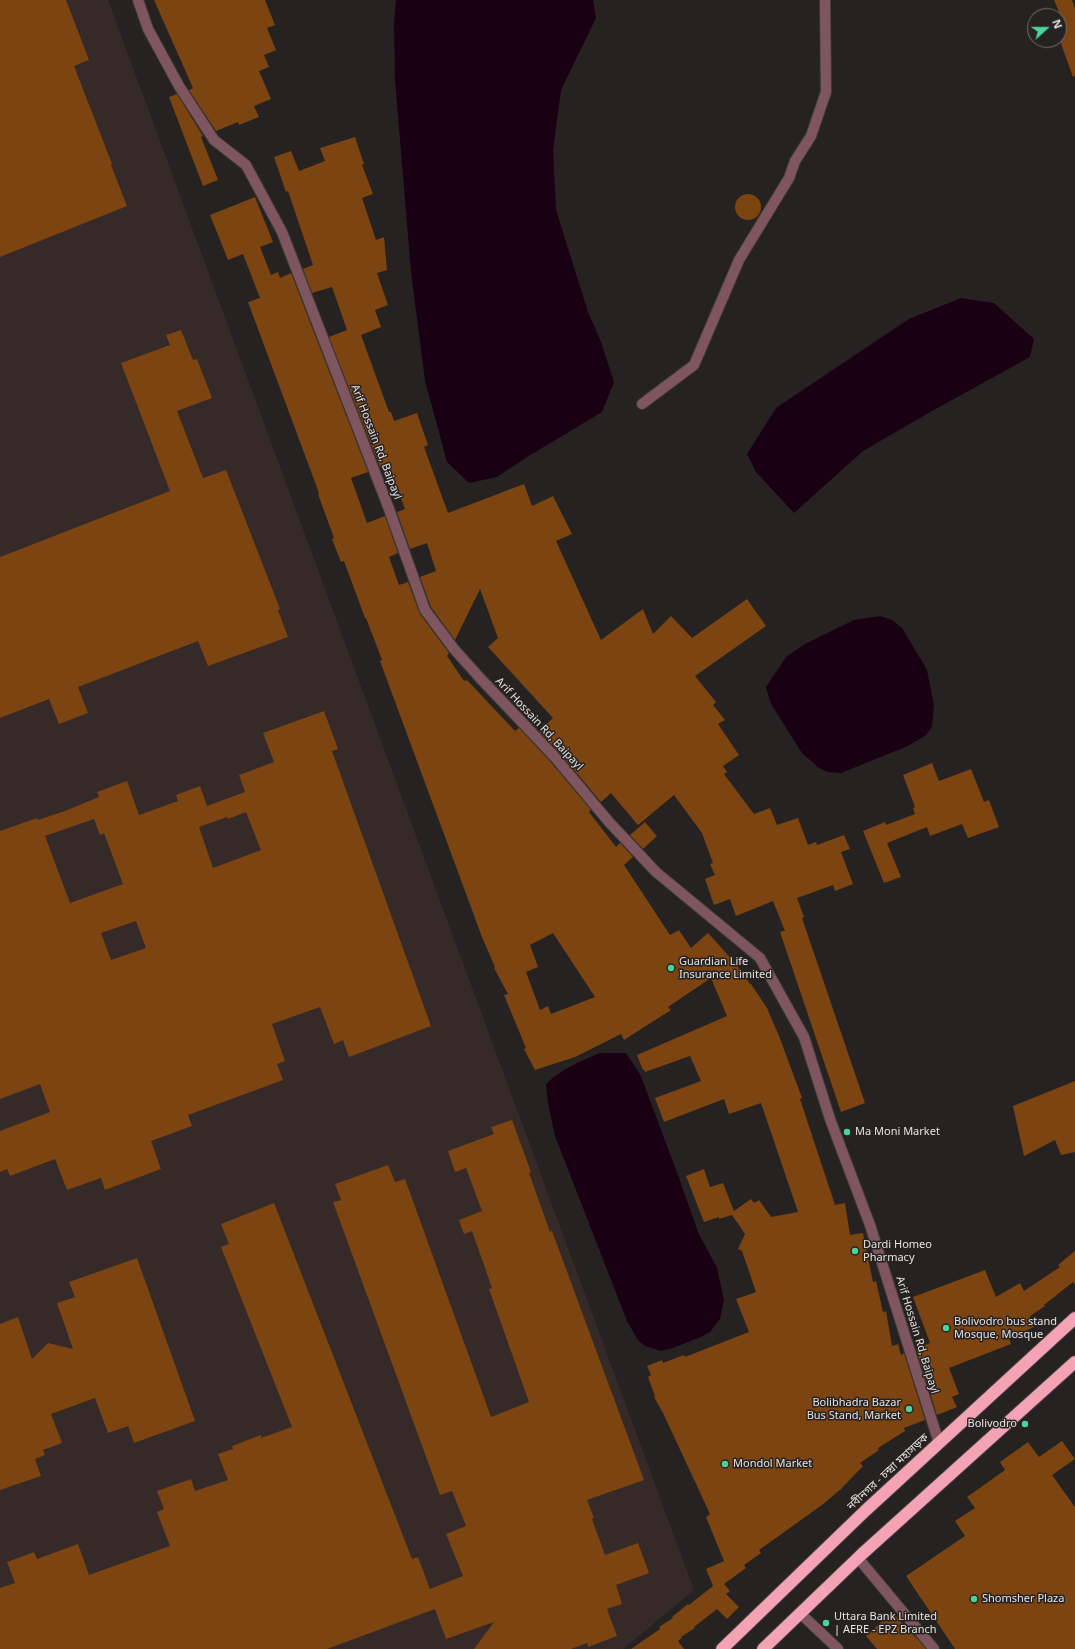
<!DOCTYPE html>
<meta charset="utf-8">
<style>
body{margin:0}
#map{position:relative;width:1075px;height:1649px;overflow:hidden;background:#262221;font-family:"Noto Sans",sans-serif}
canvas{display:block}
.north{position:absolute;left:1027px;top:8px;width:40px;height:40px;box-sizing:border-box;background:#262221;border:1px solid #726f6e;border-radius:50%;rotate:69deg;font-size:11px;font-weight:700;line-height:16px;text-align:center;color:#e5e2e2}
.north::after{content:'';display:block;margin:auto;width:14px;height:18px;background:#4ad49c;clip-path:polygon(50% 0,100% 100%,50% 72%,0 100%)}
</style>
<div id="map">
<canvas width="1075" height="1649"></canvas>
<div class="north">N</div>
</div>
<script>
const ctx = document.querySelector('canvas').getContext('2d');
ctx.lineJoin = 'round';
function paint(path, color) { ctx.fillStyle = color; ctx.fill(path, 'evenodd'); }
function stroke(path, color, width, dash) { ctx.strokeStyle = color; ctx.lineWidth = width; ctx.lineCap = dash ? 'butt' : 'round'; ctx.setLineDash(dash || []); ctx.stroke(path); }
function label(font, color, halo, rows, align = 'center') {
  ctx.font = font + ' "Noto Sans","Noto Sans Bengali",sans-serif'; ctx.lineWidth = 3; ctx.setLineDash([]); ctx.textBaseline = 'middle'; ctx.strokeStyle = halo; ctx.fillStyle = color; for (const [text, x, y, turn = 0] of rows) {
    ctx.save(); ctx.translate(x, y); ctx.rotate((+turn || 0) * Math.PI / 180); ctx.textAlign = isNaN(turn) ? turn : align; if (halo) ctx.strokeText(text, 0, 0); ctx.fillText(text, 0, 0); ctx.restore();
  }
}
paint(new Path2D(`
 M 0,0 L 108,0 L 694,1590 L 623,1649 L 0,1649 Z`), '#352a28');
paint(new Path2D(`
 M 396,0 L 593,0 L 596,18 L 561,90 L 553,150 L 556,210 L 588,312 L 601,342 L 614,382 L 602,412 L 527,457 L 497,477 L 469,483 L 447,462 L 425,381 L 411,272 L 395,80 L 394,23 Z
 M 961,298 L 994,303 L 1034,339 L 1030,357 L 932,411 L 863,451 L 794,513 L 756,472 L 747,454 L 776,408 L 909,319 Z
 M 880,616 L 892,620 L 902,628 L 927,670 L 934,705 L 932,727 L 926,735 L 908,746 L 841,773 L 828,772 L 819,768 L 802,753 L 771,704 L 766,687 L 786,657 L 805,644 L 854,620 Z
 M 600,1053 L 626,1053 L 641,1076 L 679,1178 L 698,1232 L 717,1268 L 724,1300 L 720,1319 L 710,1332 L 701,1337 L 673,1348 L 661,1351 L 645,1346 L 638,1340 L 627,1321 L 555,1136 L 548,1103 L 546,1084 C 561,1069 581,1061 600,1053 Z`), '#1a0013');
paint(new Path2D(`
 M 0,0 L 66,0 L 89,60 L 74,66 L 112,164 L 111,165 L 127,206 L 0,257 Z
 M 154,0 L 265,0 L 275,25 L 267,28 L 276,50 L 264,55 L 269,67 L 259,71 L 271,99 L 254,106 L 259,117 L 239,125 L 238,122 L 216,131 L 189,90 L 193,88 Z
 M 1054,0 L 1072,0 L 1075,8 L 1075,76 L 1073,77 L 1059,38 L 1059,12 Z
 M 177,94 L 203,136 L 201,137 L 218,180 L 203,186 L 169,97 Z
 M 355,137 L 364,164 L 362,165 L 373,194 L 362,198 L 376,240 L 384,237 L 387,270 L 377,273 L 388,305 L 375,310 L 381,327 L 361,335 L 389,412 L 391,412 L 394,421 L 417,413 L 428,445 L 424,447 L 448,513 L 524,484 L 532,506 L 553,496 L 572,534 L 556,541 L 601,640 L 643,609 L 653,634 L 671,616 L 692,638 L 747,599 L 766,626 L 695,676 L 716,702 L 713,705 L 725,720 L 718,724 L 739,755 L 723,766 L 727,772 L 724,774 L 754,814 L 770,808 L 777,825 L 798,818 L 808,845 L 816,842 L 817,845 L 844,835 L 850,849 L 841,852 L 853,884 L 835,891 L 833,885 L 797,898 L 804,917 L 802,918 L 865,1103 L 841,1112 L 780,932 L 785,931 L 773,901 L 736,916 L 730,899 L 714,905 L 705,879 L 715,875 L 710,864 L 713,863 L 702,833 L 674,795 L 638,825 L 611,793 L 601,802 L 559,752 L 539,731 L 553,718 L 488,647 L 498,638 L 480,589 L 455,640 L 431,607 L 420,577 L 436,571 L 427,543 L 410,549 L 397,512 L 405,509 L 388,464 L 380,467 L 329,337 L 347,330 L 332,287 L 312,293 L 303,269 L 313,265 L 288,191 L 286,192 L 274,157 L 291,151 L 299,171 L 325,161 L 320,148 Z
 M735 207a13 13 0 1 1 26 0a13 13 0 1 1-26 0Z
 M 255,197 L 273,242 L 260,247 L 271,275 L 278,272 L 280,278 L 291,273 L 368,472 L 351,478 L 367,523 L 385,516 L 398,553 L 389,557 L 399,585 L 408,582 L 420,614 L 449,653 L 447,656 L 464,681 L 467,680 L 515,731 L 519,728 L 549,760 L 591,810 L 589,812 L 616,847 L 620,843 L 633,857 L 624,865 L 670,935 L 679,930 L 691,948 L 708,933 L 736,964 L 750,984 L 751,984 L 767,1008 L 779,1036 L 802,1098 L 800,1099 L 835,1205 L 845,1203 L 850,1235 L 863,1233 L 873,1282 L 876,1281 L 883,1312 L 886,1311 L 892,1346 L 898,1344 L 901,1355 L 904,1353 L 925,1420 L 904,1428 L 905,1431 L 878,1448 L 879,1450 L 860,1463 L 863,1466 L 841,1489 L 822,1505 L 759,1550 L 761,1553 L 744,1565 L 746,1568 L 724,1584 L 730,1591 L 726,1594 L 739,1607 L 727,1619 L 717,1609 L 694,1627 L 695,1628 L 681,1637 L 682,1638 L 678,1641 L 684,1649 L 631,1649 L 660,1629 L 659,1627 L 673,1618 L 672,1617 L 688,1604 L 689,1605 L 713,1586 L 706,1569 L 724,1561 L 706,1517 L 710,1514 L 663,1413 L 654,1397 L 655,1396 L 648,1377 L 651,1375 L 647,1366 L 662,1360 L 663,1363 L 684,1355 L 685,1357 L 749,1332 L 736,1299 L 756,1292 L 742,1251 L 738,1249 L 745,1234 L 732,1215 L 719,1219 L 719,1217 L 704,1222 L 686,1176 L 704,1169 L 710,1187 L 723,1183 L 734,1211 L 751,1199 L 754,1203 L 759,1200 L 771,1217 L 798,1212 L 761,1103 L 729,1114 L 724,1099 L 664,1122 L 655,1098 L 701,1081 L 690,1056 L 645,1072 L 644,1069 L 643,1070 L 637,1055 L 727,1016 L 711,978 L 668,1007 L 671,1010 L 624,1040 L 621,1034 L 575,1057 L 535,1070 L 524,1049 L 526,1048 L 504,995 L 508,994 L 494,968 L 495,967 L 482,937 L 380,661 L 382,660 L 366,618 L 365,618 L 344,561 L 341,562 L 332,539 L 334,538 L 318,494 L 319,493 L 248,302 L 260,298 L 243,254 L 228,260 L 210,215 ZM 553,933 L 595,997 L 551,1014 L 548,1006 L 540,1010 L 526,972 L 538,967 L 530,945 Z
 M 181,330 L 193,360 L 197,359 L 212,398 L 177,411 L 203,478 L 226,470 L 280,609 L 278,610 L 288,637 L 208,666 L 198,641 L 78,687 L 88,713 L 59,724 L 49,699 L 0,718 L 0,557 L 170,491 L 121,363 L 170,345 L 166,335 Z
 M 324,711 L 338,749 L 332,751 L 431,1026 L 349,1057 L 343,1040 L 334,1044 L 320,1007 L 272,1024 L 285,1061 L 277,1064 L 283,1080 L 188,1115 L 192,1126 L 151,1141 L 161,1169 L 105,1190 L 101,1178 L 67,1190 L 55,1159 L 10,1176 L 7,1169 L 0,1172 L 0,1131 L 50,1112 L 40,1084 L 0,1099 L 0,831 L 37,818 L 38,820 L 65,811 L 99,797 L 97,792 L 127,781 L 139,815 L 178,801 L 176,795 L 200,786 L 207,806 L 245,792 L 239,775 L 274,762 L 263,733 ZM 246,812 L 261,850 L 213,868 L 199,827 L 227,817 L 228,819 ZM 94,819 L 100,835 L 104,833 L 123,884 L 70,903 L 45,836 ZM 136,921 L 146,948 L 111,960 L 101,933 Z
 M 932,763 L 939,781 L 971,769 L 984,802 L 989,800 L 999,827 L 968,838 L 962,824 L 930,836 L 927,827 L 887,843 L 901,877 L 884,883 L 863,831 L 885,822 L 886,825 L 915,814 L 913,808 L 915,807 L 903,775 Z
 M 645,822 L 657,836 L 643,849 L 630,835 Z
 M 1075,1081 L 1075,1152 L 1061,1155 L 1055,1140 L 1024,1156 L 1013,1106 Z
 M 512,1120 L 531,1172 L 529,1173 L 550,1232 L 552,1231 L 644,1480 L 587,1500 L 594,1518 L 592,1519 L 605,1555 L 638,1543 L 649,1573 L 616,1585 L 622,1604 L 607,1609 L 617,1636 L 588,1647 L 587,1643 L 571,1649 L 474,1649 L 494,1622 L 446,1639 L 435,1609 L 327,1649 L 0,1649 L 0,1588 L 15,1583 L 7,1562 L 34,1552 L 37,1559 L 78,1544 L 89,1575 L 170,1546 L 157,1512 L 164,1509 L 157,1491 L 191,1479 L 195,1491 L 228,1480 L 218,1454 L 233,1449 L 232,1446 L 261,1435 L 261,1438 L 292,1427 L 221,1247 L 229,1244 L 221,1224 L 274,1203 L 412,1559 L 418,1557 L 430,1589 L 463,1576 L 446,1534 L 466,1526 L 452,1491 L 440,1495 L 333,1202 L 341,1200 L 335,1184 L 388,1165 L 395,1182 L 405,1179 L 491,1417 L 529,1402 L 489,1289 L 492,1288 L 472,1231 L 464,1234 L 459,1220 L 482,1211 L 466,1168 L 455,1172 L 448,1151 L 494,1134 L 491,1127 Z
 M 1075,1251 L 1075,1285 L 1073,1282 L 1044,1305 L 1045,1306 L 1030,1316 L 1034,1327 L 1009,1338 L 1011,1344 L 949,1368 L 959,1394 L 952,1397 L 957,1407 L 937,1415 L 916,1349 L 930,1343 L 913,1297 L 985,1270 L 996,1297 L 1020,1283 L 1024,1291 L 1060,1267 L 1058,1265 Z
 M 137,1258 L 195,1421 L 134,1443 L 128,1426 L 108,1433 L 95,1398 L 51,1414 L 62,1443 L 43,1450 L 45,1455 L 35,1459 L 41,1476 L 0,1490 L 0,1324 L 18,1317 L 32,1359 L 48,1343 L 73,1349 L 57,1303 L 75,1297 L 69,1282 Z
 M 1062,1441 L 1075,1459 L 1052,1475 L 1075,1507 L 1075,1649 L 955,1649 L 906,1576 L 965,1536 L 955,1521 L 975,1508 L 967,1497 L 1005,1470 L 1000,1462 L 1028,1442 L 1039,1457 Z
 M 892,1612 L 920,1642 L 926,1649 L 877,1649 L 866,1636 Z`), '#7c4410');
const minor = new Path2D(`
 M 138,0 L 148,29 L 179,86 L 214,140 L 246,165 L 282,232 L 389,509 L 425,610 L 454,649 L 480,678 L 554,756 L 609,822 L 656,872 L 760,958 L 804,1037 L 830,1119 L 870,1225 L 939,1443
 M 642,404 L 694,365 L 739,260 L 789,178 L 795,161 L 811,136 L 826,92 L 825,0
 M 858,1558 L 934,1649
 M 800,1613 L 838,1649`);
const highway = new Path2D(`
 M 722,1649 L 865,1511 L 1075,1318
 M 763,1649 L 862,1554 L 1075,1362`);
stroke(minor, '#413d3c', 12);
stroke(highway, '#413d3c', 14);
stroke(minor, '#7f565f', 10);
stroke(highway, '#f4a2b5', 12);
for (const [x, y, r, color] of [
 [671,968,4,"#4ad49c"],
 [847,1132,4,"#4ad49c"],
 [855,1251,4,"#4ad49c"],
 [946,1328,4,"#4ad49c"],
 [909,1409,4,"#4ad49c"],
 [1025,1424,4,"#4ad49c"],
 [725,1464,4,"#4ad49c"],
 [974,1599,4,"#4ad49c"],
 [826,1623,4,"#4ad49c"]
]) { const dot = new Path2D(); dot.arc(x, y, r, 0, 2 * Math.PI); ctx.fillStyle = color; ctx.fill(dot); stroke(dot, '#262221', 1.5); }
label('11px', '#e5e2e2', '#262221', [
 ["Arif Hossain Rd, Baipayl",376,442,69],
 ["Arif Hossain Rd, Baipayl",539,724,47],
 ["Arif Hossain Rd, Baipayl",917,1335,73],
 ["নবীনগর - চন্দ্রা মহাসড়ক",888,1472,-43]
]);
label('11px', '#e5e2e2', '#262221', [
 ["Guardian Life",679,962],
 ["Insurance Limited",679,975],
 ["Ma Moni Market",855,1132],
 ["Dardi Homeo",863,1245],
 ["Pharmacy",863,1258],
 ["Bolivodro bus stand",954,1322],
 ["Mosque, Mosque",954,1335],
 ["Bolibhadra Bazar",901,1403,"right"],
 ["Bus Stand, Market",901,1416,"right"],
 ["Bolivodro",1017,1424,"right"],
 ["Mondol Market",733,1464],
 ["Shomsher Plaza",982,1599],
 ["Uttara Bank Limited",834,1617],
 ["| AERE - EPZ Branch",834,1630]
], 'left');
</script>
